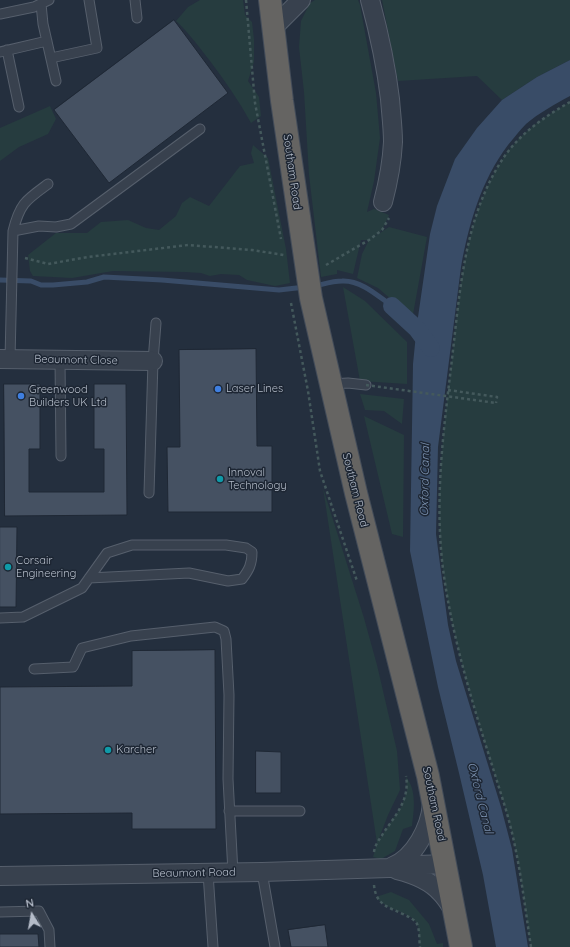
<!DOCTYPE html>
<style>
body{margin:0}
#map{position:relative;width:570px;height:947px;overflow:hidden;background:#242f3e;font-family:Quicksand,sans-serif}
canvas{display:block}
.north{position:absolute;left:12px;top:895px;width:40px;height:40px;-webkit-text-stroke:3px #1d2633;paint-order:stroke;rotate:349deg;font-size:11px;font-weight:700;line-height:16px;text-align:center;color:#b4bcc9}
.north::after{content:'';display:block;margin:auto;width:14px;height:18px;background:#b4bcc9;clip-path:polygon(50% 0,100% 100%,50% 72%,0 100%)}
</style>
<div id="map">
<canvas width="570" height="947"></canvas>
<div class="north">N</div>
</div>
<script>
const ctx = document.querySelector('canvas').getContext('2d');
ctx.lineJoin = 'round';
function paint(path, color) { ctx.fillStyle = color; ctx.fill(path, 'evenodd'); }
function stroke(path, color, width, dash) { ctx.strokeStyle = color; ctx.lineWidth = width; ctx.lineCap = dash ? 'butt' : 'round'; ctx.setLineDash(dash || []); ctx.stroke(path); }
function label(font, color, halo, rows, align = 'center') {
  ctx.font = font + ' Quicksand,sans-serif'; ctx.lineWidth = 3; ctx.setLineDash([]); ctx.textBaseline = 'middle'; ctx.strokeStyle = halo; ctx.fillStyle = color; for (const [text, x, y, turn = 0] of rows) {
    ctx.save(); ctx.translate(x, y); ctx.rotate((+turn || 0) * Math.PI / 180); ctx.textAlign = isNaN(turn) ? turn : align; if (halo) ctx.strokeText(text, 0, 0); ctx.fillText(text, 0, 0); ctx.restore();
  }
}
paint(new Path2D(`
 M 200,0 L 243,0 L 245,15 L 252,22 L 254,39 L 254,62 L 248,81 L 259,97 L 261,116 L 251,123 C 239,101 225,81 210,61 C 199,47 189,33 176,21 L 188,7 Z
 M 315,0 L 358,0 L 360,5 L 376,93 L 380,138 L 374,181 L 367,212 L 374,209 L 389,215 L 382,230 L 374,237 L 389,227 L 427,237 L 412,320 L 399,306 L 378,288 L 357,278 L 362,254 L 369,240 L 361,240 L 353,274 L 337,270 L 337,274 L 321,277 L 309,175 L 304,92 L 299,47 L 301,21 L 310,3 Z
 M 382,0 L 570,0 L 570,60 L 537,77 L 502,100 L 477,76 L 398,81 Z
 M 570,102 L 570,947 L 531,947 C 524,901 519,854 506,810 C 483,735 457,661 445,583 C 433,507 443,435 452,359 C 460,291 464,219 502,160 C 519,133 544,117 570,102 Z
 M 50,106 L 56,119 L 48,134 L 19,147 L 0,161 L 0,128 Z
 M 253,145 L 268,158 L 286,249 L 290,283 L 275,286 L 247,280 L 239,275 L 221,274 L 210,276 L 201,273 L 185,272 L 113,271 L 72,278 L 33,276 L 30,271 L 28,255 L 56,233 L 87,233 L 101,222 L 128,220 L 146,228 L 159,230 L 176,216 L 182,203 L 190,197 L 209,206 L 240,166 L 254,163 L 251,153 Z
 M 343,287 L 365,301 L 407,342 L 407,384 L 360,381 Z
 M 360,394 L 404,399 L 402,424 L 384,411 L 365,410 Z
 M 364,416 L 404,435 L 403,537 L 392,534 Z
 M 323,488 L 364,618 L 377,665 L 397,751 L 400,790 L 388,815 L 378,841 L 401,807 L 407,791 L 406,777 C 417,790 414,811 412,826 L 403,829 L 395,851 L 381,859 L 373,857 L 377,843 Z
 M 391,892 L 409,900 L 429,924 L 437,944 L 443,943 L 443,947 L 420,947 C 419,940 420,928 416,922 C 408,911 387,911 376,897 Z`), '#263c3f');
paint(new Path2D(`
 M 570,60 L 570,96 C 555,104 539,113 526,124 C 519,131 514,138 508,145 C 481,181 469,223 461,267 L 438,447 L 436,534 L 448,625 L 456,661 L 501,807 L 512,849 L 528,947 L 496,947 L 483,875 L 459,773 L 438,687 L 410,551 L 413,364 L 417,324 L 430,234 L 437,206 L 455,159 L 477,128 L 502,100 L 537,77 Z`), '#394c67');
stroke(new Path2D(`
 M 0,280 L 31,281 L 41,285 L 53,285 L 87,282 L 104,277 L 162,280 L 279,290 L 305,287
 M 315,286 C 324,284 333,281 342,281 C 361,280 378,296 392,306`), '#394c67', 5);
stroke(new Path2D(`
 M 392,306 L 417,329 L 431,348`), '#394c67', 18);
const building = new Path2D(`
 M 174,20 L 228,93 L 109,183 L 54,110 Z
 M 256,349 L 257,446 L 272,446 L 272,512 L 168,512 L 167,447 L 180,447 L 179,350 Z
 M 4,384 L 40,384 L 40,449 L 29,449 L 29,492 L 104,492 L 104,449 L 94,449 L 94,384 L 126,384 L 127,515 L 5,516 Z
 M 0,527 L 17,527 L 16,607 L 0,607 Z
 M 215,650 L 216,829 L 132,829 L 132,813 L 0,814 L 0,687 L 132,686 L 132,651 Z
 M 256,751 L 281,752 L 281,793 L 256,793 Z
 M 325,925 L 328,947 L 291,947 L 288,930 Z
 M 0,934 L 38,934 L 39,947 L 0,947 Z`);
paint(building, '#455162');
stroke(building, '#1f2835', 1);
const service = new Path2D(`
 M 135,0 L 137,18
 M 41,4 L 43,24 L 56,81
 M 0,14 L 34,7 L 49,0
 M 7,50 L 19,107
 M 0,52 L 47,41
 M 51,58 L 97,48 L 89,0
 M 13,231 L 39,226 L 56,227 L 71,224 L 200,129
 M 10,359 L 13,231 C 20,203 26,200 48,184
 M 60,360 L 61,456
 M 330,384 L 348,383 L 366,385
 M 149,493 L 153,361 L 156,323
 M 0,618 L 23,617 L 82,588 L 107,553 L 132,545 L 226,545 L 246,548 L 252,552 C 252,564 249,570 242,579 L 228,581 L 189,573 L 89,578
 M 34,669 L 73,667 L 82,648 L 131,636 L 215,627 L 224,631 L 226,639 L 229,695 L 228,779 L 233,873
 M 229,811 L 300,811
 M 262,872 L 275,947
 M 208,873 L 213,947
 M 0,912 L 39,911 L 49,930 L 50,947`);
const minor = new Path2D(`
 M 370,0 C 379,33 386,65 390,99 C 391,113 393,128 393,142 C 392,162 388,183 383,202
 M 273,28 L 301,0
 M 0,359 L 153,361
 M 391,867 C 415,858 430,827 432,804
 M 397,870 C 413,874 430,880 441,893 C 446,898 450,905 454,911
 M 0,876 L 262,872 L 389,868 L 418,865 L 446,864`);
const trunk = new Path2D(`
 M 270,0 L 282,101 L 311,298 L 356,493 L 428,776 L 461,947`);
stroke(service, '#565f6c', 11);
stroke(minor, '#565f6c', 20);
stroke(trunk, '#434c59', 24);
stroke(new Path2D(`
 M 246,0 L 255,103 L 281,239
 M 25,258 L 48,264 L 88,257 L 188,245 L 252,250 L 284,255
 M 326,265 L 369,240 L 382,230 L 389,218
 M 291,303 L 308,391 L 320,471 L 357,581
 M 448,390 L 497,397 L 496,403
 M 374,852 C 375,844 380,839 384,832 C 396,815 410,799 406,776
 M 374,885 C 376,906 389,907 405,915 C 409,917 413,919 416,922 C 420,928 419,940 420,947
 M 531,947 C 524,901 519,854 506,810 C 483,735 457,661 445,583 C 433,507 443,435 452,359 C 460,291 464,219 502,160 C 519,134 544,117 570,102`), '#44595c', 2.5, [3, 3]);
stroke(service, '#38414e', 9);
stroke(minor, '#38414e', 18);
stroke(trunk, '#656462', 22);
stroke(new Path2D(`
 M 366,385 L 496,403`), '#44595c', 2.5, [3, 3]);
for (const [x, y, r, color] of [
 [218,389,4,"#3f7fe0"],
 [21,396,4,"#3f7fe0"],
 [220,479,4,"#0f9aa8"],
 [8,567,4,"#0f9aa8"],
 [108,750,4,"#0f9aa8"]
]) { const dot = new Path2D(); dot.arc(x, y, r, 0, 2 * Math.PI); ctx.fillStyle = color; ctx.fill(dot); stroke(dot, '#1d2633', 1.5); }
label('11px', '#b4bcc9', '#1d2633', [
 ["Southam Road",292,172,82],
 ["Beaumont Close",76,360,1],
 ["Southam Road",355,490,76],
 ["Southam Road",434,804,78],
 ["Beaumont Road",194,873,-1]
]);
label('11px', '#b4bcc9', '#1d2633', [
 ["Laser Lines",226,389],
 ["Greenwood",29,390],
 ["Builders UK Ltd",29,403],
 ["Innoval",228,473],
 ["Technology",228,486],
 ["Corsair",16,561],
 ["Engineering",16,574],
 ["Karcher",116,750]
], 'left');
label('italic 12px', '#7c92b1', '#1d2633', [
 ["Oxford Canal",425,480,-89],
 ["Oxford Canal",480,798,76]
]);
</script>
